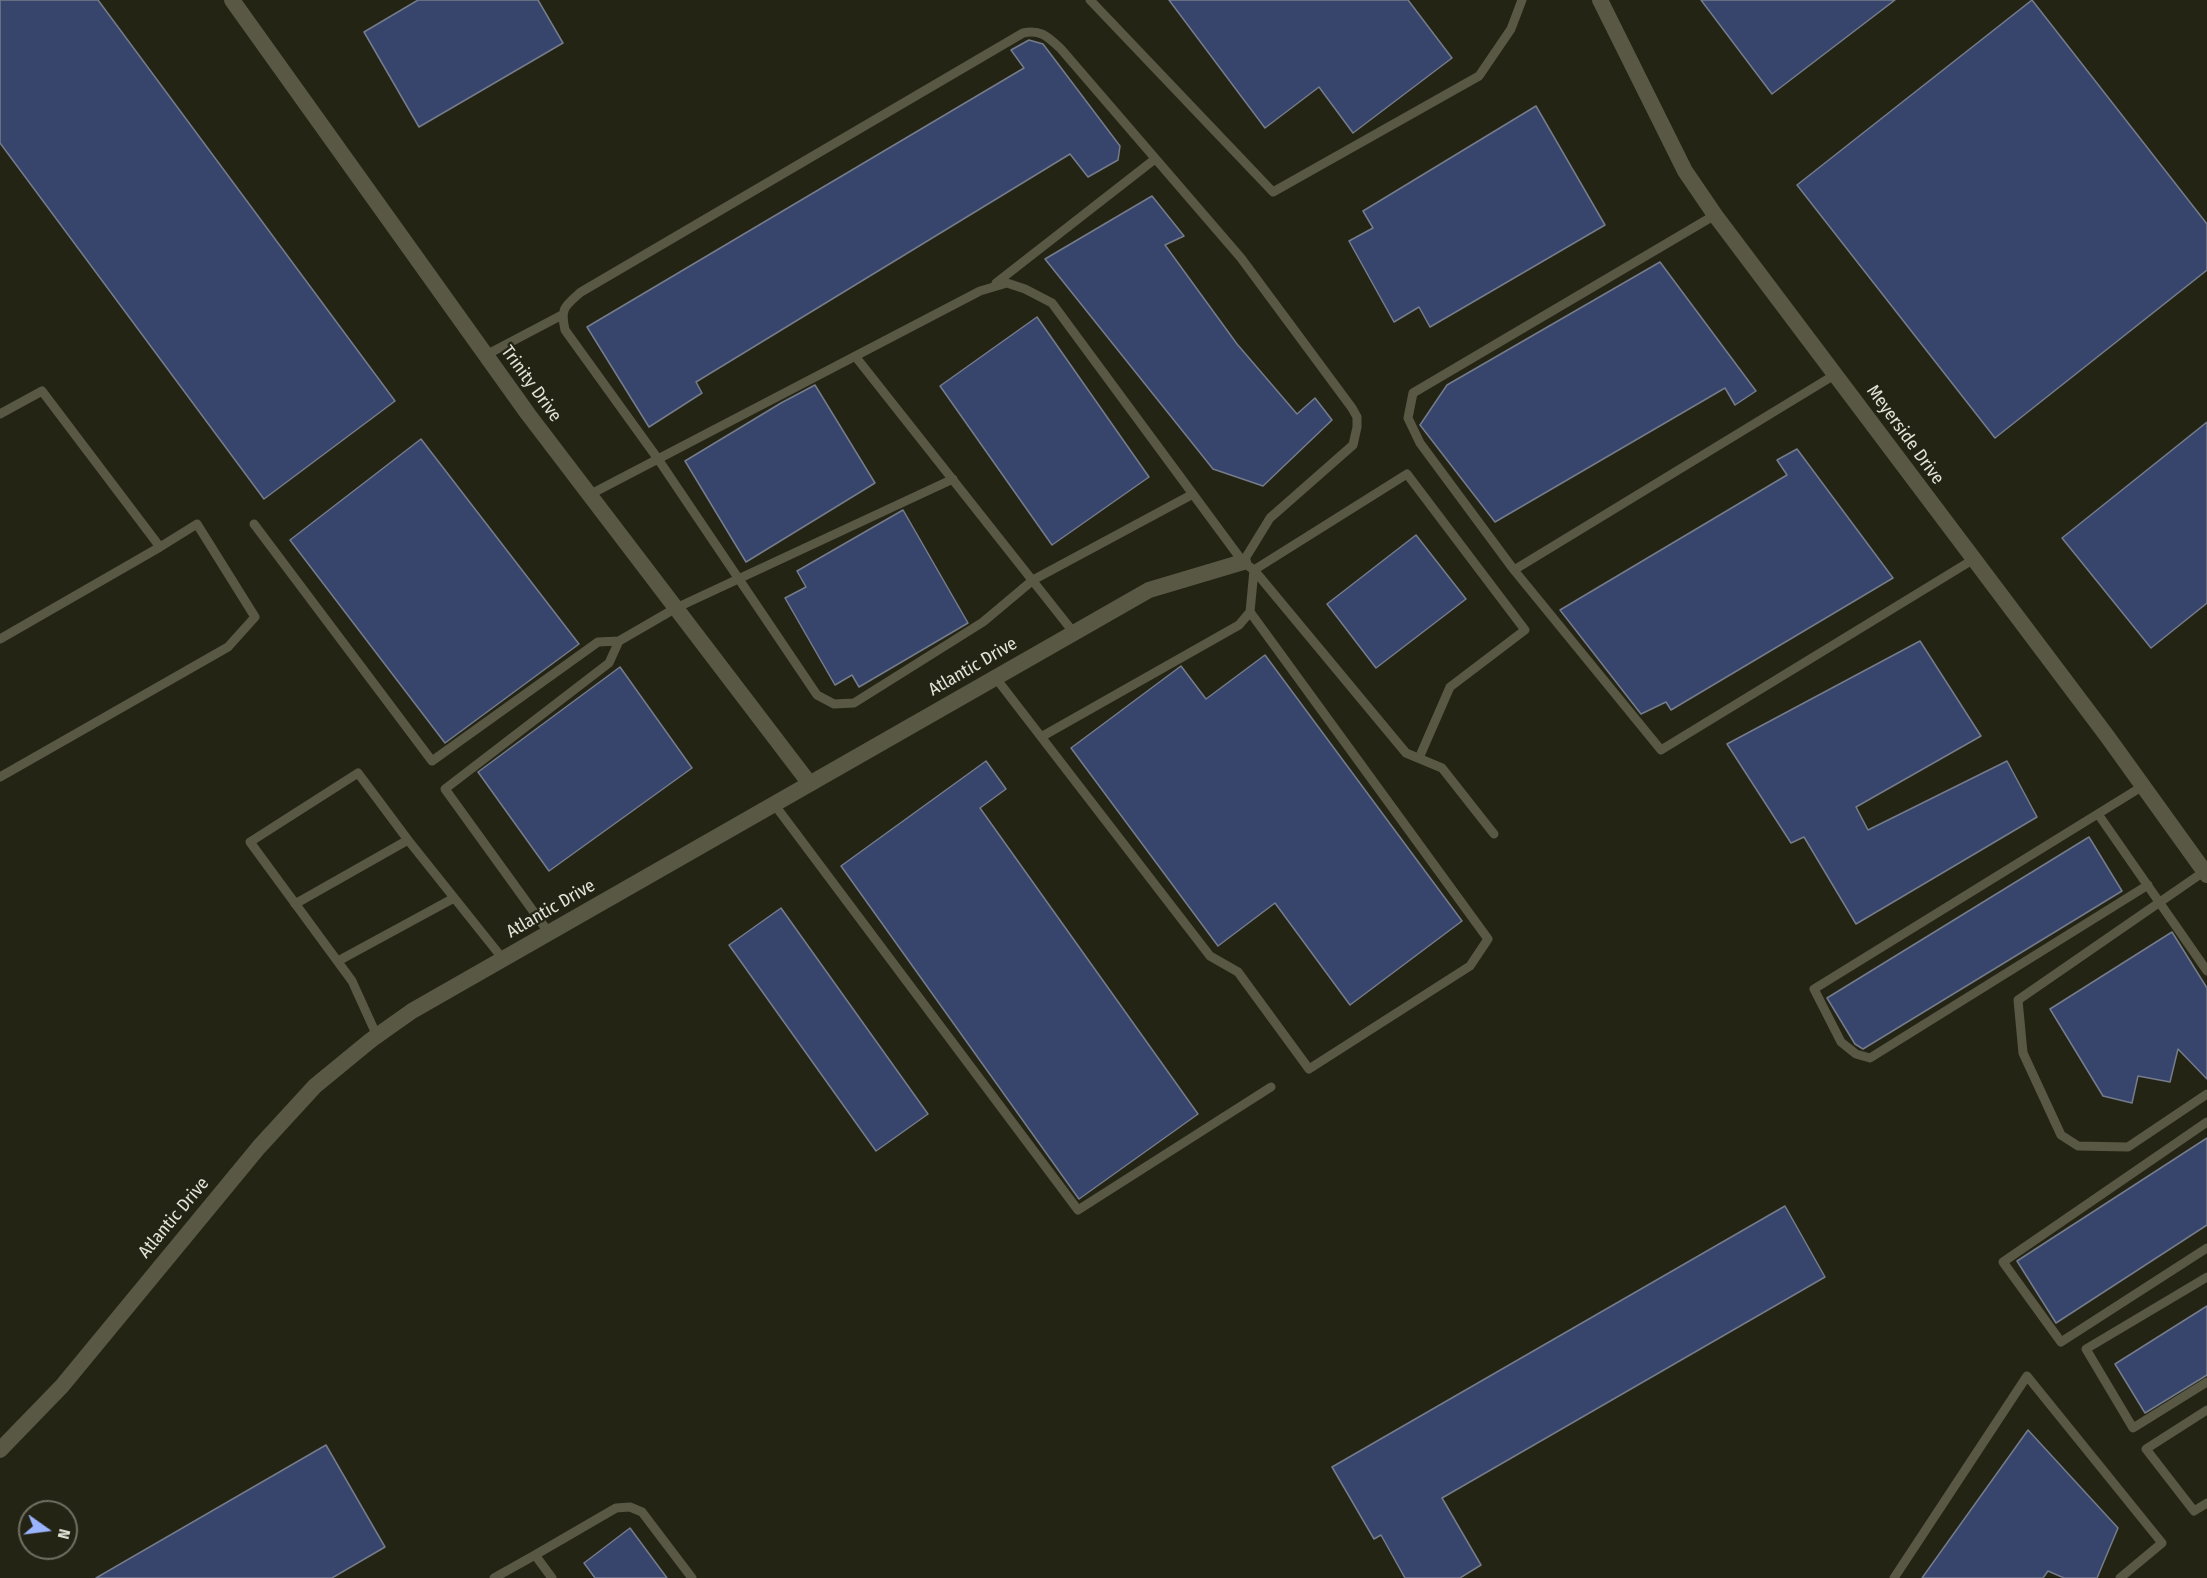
<!DOCTYPE html>
<style>
body{margin:0}
#map{position:relative;width:2207px;height:1578px;overflow:hidden;background:#242415;font-family:"Fira Sans Condensed",sans-serif}
canvas{display:block}
.north{position:absolute;left:18px;top:1500px;width:60px;height:60px;box-sizing:border-box;background:#242415;border:2px solid #707063;border-radius:50%;rotate:104deg;font-size:16px;font-weight:700;line-height:24px;text-align:center;color:#e3e3d9}
.north::after{content:'';display:block;margin:auto;width:21px;height:27px;background:#9ab5fd;clip-path:polygon(50% 0,100% 100%,50% 72%,0 100%)}
</style>
<div id="map">
<canvas width="2207" height="1578"></canvas>
<div class="north">N</div>
</div>
<script>
const ctx = document.querySelector('canvas').getContext('2d');
ctx.lineJoin = 'round';
function paint(path, color) { ctx.fillStyle = color; ctx.fill(path, 'evenodd'); }
function stroke(path, color, width, dash) { ctx.strokeStyle = color; ctx.lineWidth = width; ctx.lineCap = dash ? 'butt' : 'round'; ctx.setLineDash(dash || []); ctx.stroke(path); }
function label(font, color, halo, rows, align = 'center') {
  ctx.font = font + ' "Fira Sans Condensed",sans-serif'; ctx.lineWidth = 4.5; ctx.setLineDash([]); ctx.textBaseline = 'middle'; ctx.strokeStyle = halo; ctx.fillStyle = color; for (const [text, x, y, turn = 0] of rows) {
    ctx.save(); ctx.translate(x, y); ctx.rotate((+turn || 0) * Math.PI / 180); ctx.textAlign = isNaN(turn) ? turn : align; if (halo) ctx.strokeText(text, 0, 0); ctx.fillText(text, 0, 0); ctx.restore();
  }
}
const building = new Path2D(`
 M 0,0 L 98,0 L 395,401 L 264,499 L 0,143 Z
 M 418,0 L 538,0 L 563,43 L 419,127 L 364,32 Z
 M 1169,0 L 1408,0 L 1452,58 L 1353,133 L 1319,87 L 1265,128 Z
 M 1701,0 L 1895,0 L 1772,94 Z
 M 2032,0 L 2207,224 L 2207,270 L 1995,438 L 1797,185 Z
 M 1029,40 L 1043,44 L 1120,146 L 1118,160 L 1088,177 L 1070,154 L 696,382 L 702,393 L 649,427 L 587,327 L 1024,68 L 1011,50 Z
 M 1536,106 L 1605,225 L 1430,327 L 1419,307 L 1394,322 L 1349,241 L 1373,228 L 1363,211 Z
 M 1152,196 L 1184,236 L 1165,245 L 1237,344 L 1297,414 L 1315,398 L 1332,420 L 1263,486 L 1213,469 L 1045,259 Z
 M 1660,262 L 1756,391 L 1735,405 L 1725,388 L 1495,522 L 1420,425 L 1447,385 Z
 M 1037,317 L 1149,477 L 1052,545 L 940,386 Z
 M 815,385 L 875,483 L 746,562 L 685,461 L 781,403 Z
 M 2207,422 L 2207,603 L 2151,648 L 2062,538 Z
 M 421,439 L 579,644 L 445,743 L 290,540 Z
 M 1797,449 L 1893,578 L 1671,710 L 1666,702 L 1641,714 L 1560,610 L 1787,475 L 1777,460 Z
 M 903,510 L 968,623 L 859,687 L 852,675 L 835,685 L 785,598 L 806,587 L 797,571 Z
 M 1416,535 L 1466,599 L 1376,668 L 1327,604 Z
 M 1920,641 L 1981,736 L 1856,807 L 1868,830 L 2007,761 L 2037,817 L 1856,924 L 1804,837 L 1791,843 L 1727,744 Z
 M 1265,655 L 1462,921 L 1350,1005 L 1275,903 L 1218,946 L 1071,748 L 1181,666 L 1206,699 Z
 M 620,667 L 692,768 L 549,871 L 478,772 Z
 M 986,761 L 1006,789 L 980,808 L 1198,1114 L 1079,1199 L 841,866 Z
 M 2089,837 L 2122,891 L 1863,1049 L 1855,1044 L 1827,998 Z
 M 781,908 L 928,1114 L 876,1151 L 729,945 Z
 M 2172,932 L 2207,988 L 2207,1079 L 2178,1049 L 2170,1082 L 2138,1076 L 2132,1103 L 2103,1096 L 2050,1009 Z
 M 2207,1138 L 2207,1225 L 2056,1323 L 2017,1261 Z
 M 1785,1206 L 1825,1277 L 1442,1498 L 1481,1565 L 1460,1578 L 1405,1578 L 1381,1535 L 1374,1539 L 1332,1467 Z
 M 2207,1306 L 2207,1375 L 2145,1413 L 2115,1364 Z
 M 2028,1430 L 2118,1528 L 2097,1578 L 2064,1578 L 2048,1571 L 2043,1578 L 1922,1578 Z
 M 326,1445 L 385,1547 L 332,1578 L 96,1578 Z
 M 630,1528 L 667,1578 L 595,1578 L 584,1563 Z`);
paint(building, '#37456c');
stroke(building, '#757c8b', 1.5);
stroke(new Path2D(`
 M 1090,0 L 1273,192 L 1479,76 L 1511,29 L 1522,0
 M 996,283 L 1155,159
 M 486,355 L 562,315
 M 855,356 L 1074,633
 M 1836,374 L 1514,570 L 1661,750 L 1974,559
 M 0,414 L 42,391 L 160,547 L 0,639
 M 1193,494 L 1033,580 L 983,622 L 854,703 L 834,704 L 817,695 L 658,459 L 565,330 C 560,308 565,306 581,292 L 1023,33 C 1041,29 1048,37 1061,49 L 1241,258 L 1352,408 L 1357,417 L 1357,427 L 1353,445 L 1270,518 L 1243,562
 M 589,495 L 980,291 L 1007,283 L 1025,289 L 1052,303 L 1243,562 L 1254,570 L 1406,753 L 1442,768 L 1494,834
 M 254,524 L 432,761 L 598,642 L 619,641
 M 1514,570 L 1420,443 L 1408,418 L 1413,393 L 1715,215
 M 995,677 L 1210,956 L 1238,972 L 1309,1069 L 1470,966 L 1488,939 L 1250,612
 M 1041,737 L 1239,625 L 1250,612 L 1254,570 L 1407,474 L 1525,630 L 1450,687 L 1419,758
 M 0,777 L 228,647 L 255,617 L 197,524 L 160,547
 M 2143,786 L 1814,989 L 1841,1042 L 1856,1054 L 1870,1058 L 2148,885
 M 774,804 L 1078,1210 L 1271,1087
 M 2098,814 L 2207,971
 M 2205,871 L 2018,1000 L 2023,1053 L 2061,1135 L 2078,1146 L 2128,1147 L 2207,1094
 M 295,904 L 408,840
 M 549,933 L 445,789 L 609,663 L 619,641 L 676,608 L 953,479
 M 338,961 L 454,898
 M 377,1036 L 352,981 L 250,842 L 358,773 L 408,840 L 503,959
 M 2207,1122 L 2003,1262 L 2061,1342 L 2207,1248
 M 2207,1277 L 2086,1349 L 2133,1428 L 2207,1382
 M 2207,1410 L 2146,1449 L 2194,1511 L 2207,1503
 M 494,1578 L 535,1555
 M 552,1578 L 535,1555 L 616,1508 L 630,1507 L 642,1512 L 692,1578
 M 1894,1578 L 2027,1376 L 2162,1543 L 2120,1578`), '#595844', 9);
stroke(new Path2D(`
 M 232,0 L 528,414 L 810,784
 M 0,1450 L 62,1386 L 259,1147 L 315,1086 L 371,1040 L 412,1011 L 1149,590 L 1243,562`), '#595844', 16);
stroke(new Path2D(`
 M 1600,0 L 1685,171 L 1715,215 L 2107,736 L 2207,875`), '#595844', 16);
label('18px', '#e3e3d9', '#242415', [
 ["Trinity Drive",531,384,54],
 ["Meyerside Drive",1905,435,54],
 ["Atlantic Drive",973,667,-30],
 ["Atlantic Drive",551,909,-30],
 ["Atlantic Drive",174,1218,-50]
]);
</script>
